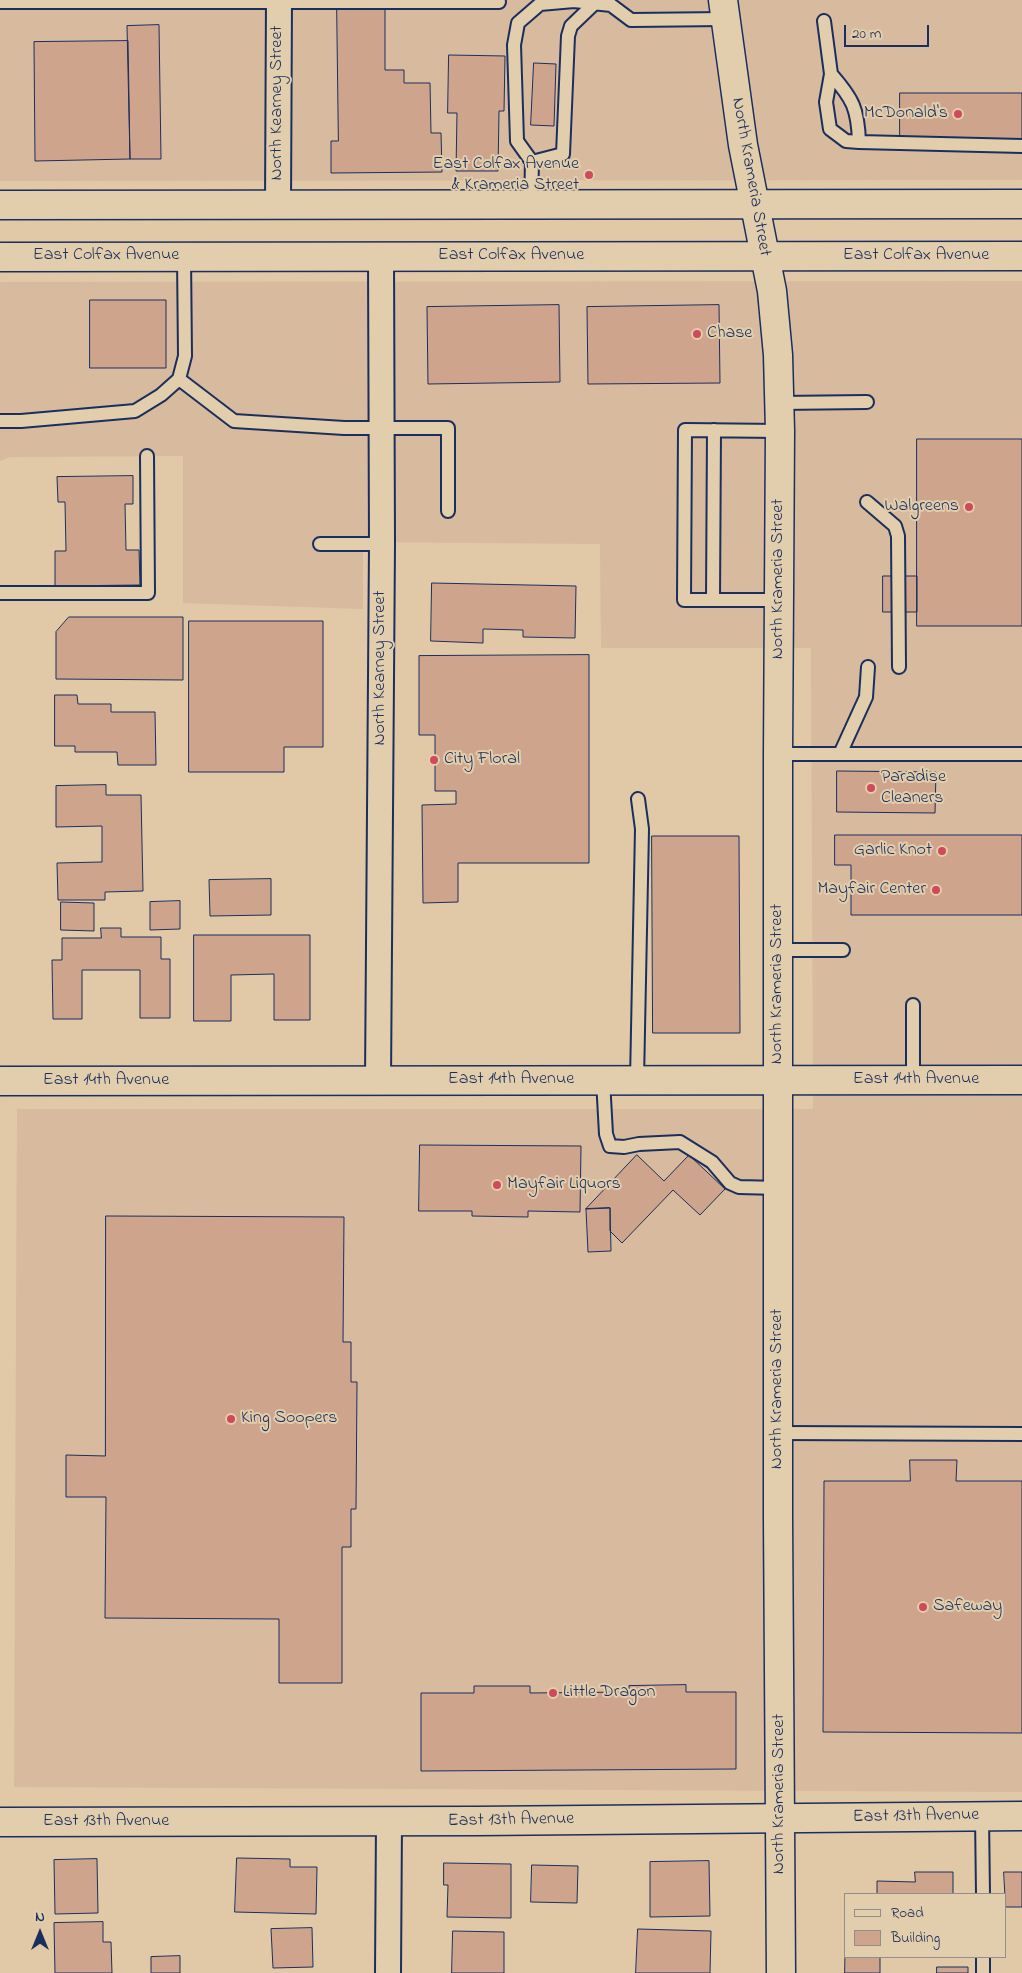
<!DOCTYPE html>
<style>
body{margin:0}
#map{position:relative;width:1022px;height:1973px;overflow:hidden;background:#e1c8a7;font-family:"Indie Flower",sans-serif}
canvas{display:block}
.legend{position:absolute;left:844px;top:1893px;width:162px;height:65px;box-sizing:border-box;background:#e2ceac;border:1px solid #928e8d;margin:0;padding:6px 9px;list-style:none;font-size:15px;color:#1b2f5e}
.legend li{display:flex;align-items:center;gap:10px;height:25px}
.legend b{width:25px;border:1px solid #928e8d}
.north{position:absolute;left:15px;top:1908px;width:50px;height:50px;-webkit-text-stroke:4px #e2ceac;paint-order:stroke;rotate:0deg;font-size:14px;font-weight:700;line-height:20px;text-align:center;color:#1b2f5e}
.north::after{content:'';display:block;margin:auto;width:18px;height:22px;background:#1b2f5e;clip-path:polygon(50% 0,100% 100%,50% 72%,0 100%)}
.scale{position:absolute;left:844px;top:25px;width:85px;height:22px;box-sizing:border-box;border:2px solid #1b2f5e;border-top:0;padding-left:6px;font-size:15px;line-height:18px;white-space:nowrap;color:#1b2f5e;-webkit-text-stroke:4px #e2ceac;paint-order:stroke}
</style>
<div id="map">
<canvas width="1022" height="1973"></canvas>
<ul class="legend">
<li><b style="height:6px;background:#e2ceac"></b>Road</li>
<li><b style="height:14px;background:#cfa48d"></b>Building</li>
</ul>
<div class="north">N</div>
<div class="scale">20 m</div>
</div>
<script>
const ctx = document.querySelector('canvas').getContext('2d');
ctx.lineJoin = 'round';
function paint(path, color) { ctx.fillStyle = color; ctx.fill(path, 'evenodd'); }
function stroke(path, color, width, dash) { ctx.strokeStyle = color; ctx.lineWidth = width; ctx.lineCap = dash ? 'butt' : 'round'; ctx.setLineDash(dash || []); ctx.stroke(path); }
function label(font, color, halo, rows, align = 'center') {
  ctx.font = font + ' "Indie Flower",sans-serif'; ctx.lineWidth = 4; ctx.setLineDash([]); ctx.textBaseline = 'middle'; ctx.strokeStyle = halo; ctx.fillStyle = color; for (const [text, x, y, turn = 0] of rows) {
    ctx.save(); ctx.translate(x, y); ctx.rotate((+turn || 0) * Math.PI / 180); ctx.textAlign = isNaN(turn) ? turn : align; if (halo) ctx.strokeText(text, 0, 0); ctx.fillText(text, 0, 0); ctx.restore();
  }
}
paint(new Path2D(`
 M 0,0 L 1022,0 L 1022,180 L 0,181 Z
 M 1022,281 L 1022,1792 L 14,1787 L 17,1109 L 813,1109 L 811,648 L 601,648 L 600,544 L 363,542 L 363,609 L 183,603 L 183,456 L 10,457 L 0,461 L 0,282 Z`), '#d8ba9e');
const building = new Path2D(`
 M 337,3 L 385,3 L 385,70 L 404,70 L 404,83 L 430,83 L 431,133 L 441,133 L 442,172 L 331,173 L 331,141 L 338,141 Z
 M 159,25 L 161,159 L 130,159 L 127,26 Z
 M 128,41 L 130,159 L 35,161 L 34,42 Z
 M 449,55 L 505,56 L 504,111 L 499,111 L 498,171 L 456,171 L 457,113 L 448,113 Z
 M 534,63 L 556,64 L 554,126 L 531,125 Z
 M 900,93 L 1022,93 L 1022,139 L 900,139 Z
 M 90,300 L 166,300 L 166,368 L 90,368 Z
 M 559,305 L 560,382 L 428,384 L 427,307 Z
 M 719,305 L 720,383 L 588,384 L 587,307 Z
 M 917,439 L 1022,439 L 1022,626 L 917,626 Z
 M 133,476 L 133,504 L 125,504 L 126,550 L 139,550 L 140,585 L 55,586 L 55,551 L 66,551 L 65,502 L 58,502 L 57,477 Z
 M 883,576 L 917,576 L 917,612 L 883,612 Z
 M 432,583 L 576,586 L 575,638 L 523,637 L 523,630 L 483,629 L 483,643 L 431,641 Z
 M 69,617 L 183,617 L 183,680 L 56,679 L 56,632 Z
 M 189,621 L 323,621 L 323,747 L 284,747 L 284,772 L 189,772 Z
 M 589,655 L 589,863 L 458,863 L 458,902 L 423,903 L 422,805 L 456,804 L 456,791 L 435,791 L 435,735 L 419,735 L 419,656 Z
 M 55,695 L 77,695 L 78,704 L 111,704 L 111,712 L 155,712 L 156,765 L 118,765 L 117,752 L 75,752 L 75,746 L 55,746 Z
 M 837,771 L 936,772 L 935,813 L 837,812 Z
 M 106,785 L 106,795 L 141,795 L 143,891 L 105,892 L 105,900 L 58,900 L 57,863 L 102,862 L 102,826 L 56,827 L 56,786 Z
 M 835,835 L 1022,835 L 1022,915 L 851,915 L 851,865 L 835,865 Z
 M 652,836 L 739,836 L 740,1033 L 653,1033 Z
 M 271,879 L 271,915 L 210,916 L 209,880 Z
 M 180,901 L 180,929 L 150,930 L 150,902 Z
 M 61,902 L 94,903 L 94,931 L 61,930 Z
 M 101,928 L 121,928 L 121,937 L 161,937 L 161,959 L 170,959 L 170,1018 L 140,1018 L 140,970 L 82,970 L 82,1019 L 53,1019 L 52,960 L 62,960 L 62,938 L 101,938 Z
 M 194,935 L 310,935 L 310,1020 L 274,1020 L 274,974 L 231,975 L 231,1021 L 194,1021 Z
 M 420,1145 L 581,1146 L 580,1212 L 528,1211 L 528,1217 L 472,1216 L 472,1211 L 419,1211 Z
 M 637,1155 L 664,1181 L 689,1155 L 725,1189 L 700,1215 L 673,1190 L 622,1243 L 610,1231 L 610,1208 L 586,1209 Z
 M 610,1208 L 611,1251 L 588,1252 L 586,1209 Z
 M 106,1216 L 344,1217 L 343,1342 L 351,1342 L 351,1382 L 357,1382 L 356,1509 L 351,1509 L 351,1547 L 342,1547 L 342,1683 L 279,1683 L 279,1619 L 105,1618 L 106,1497 L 66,1497 L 66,1455 L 105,1456 Z
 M 910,1460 L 957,1460 L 956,1481 L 1022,1481 L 1022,1733 L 823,1732 L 824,1481 L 910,1481 Z
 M 686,1685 L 686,1692 L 736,1692 L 736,1769 L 421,1771 L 421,1693 L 474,1693 L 474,1686 L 530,1686 L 530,1693 L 629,1692 L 629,1686 Z
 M 237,1858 L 290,1859 L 290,1867 L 317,1867 L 316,1914 L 235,1912 Z
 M 97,1859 L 98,1913 L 55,1914 L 54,1860 Z
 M 709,1861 L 710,1916 L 650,1917 L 650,1862 Z
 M 444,1863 L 511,1864 L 511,1918 L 447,1917 L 448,1885 L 444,1885 Z
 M 532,1865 L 578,1866 L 577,1903 L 531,1902 Z
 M 915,1872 L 953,1872 L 953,1894 L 877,1894 L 877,1881 L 915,1882 Z
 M 1004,1872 L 1022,1872 L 1022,1907 L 1006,1907 Z
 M 846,1907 L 846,1957 L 880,1957 L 880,1973 L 845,1973 Z
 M 103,1922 L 103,1942 L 111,1942 L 112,1973 L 55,1973 L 54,1923 Z
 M 312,1928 L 313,1967 L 273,1968 L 271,1929 Z
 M 638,1929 L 711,1931 L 710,1973 L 636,1973 Z
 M 453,1931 L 504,1932 L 504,1973 L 452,1973 Z
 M 180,1956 L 180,1973 L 151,1973 L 151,1957 Z
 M 937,1967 L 968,1967 L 968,1973 L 937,1973 Z`);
paint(building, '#cfa48d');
stroke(building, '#1b2f5e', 1);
const service = new Path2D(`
 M 0,2 L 46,2 L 46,0
 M 46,2 L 499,2
 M 824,21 L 831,74 L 826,102 L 830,129 L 846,141 L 859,142 L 1022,146
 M 831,74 C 853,99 858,109 859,142
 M 532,162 L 563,154 L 568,36 L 571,26 L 595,3
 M 531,205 L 532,162 L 517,141 L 514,45 L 518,23 L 540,4 L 574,1 L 611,5 L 631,20 L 725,19
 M 179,379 L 234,421 L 344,428 L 448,428 L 448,511
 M 779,403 L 867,402
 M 0,421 L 21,421 L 135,411 L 161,395 L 179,379 L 185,356 L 184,256
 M 867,502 L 895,526 L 898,536 L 899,667
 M 320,544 L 382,544
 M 0,593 L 148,593 L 147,456
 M 713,600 L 714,430
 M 778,600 L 684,600 L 685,430 L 780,431
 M 778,754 L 1022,754
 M 840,754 L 866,697 L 868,667
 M 779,950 L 843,950
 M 913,1005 L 913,1080
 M 603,1080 L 606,1134 L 610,1146 L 624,1147 L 639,1144 L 680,1142 L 712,1162 L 730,1183 L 739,1187 L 779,1188
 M 637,1080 L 642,829 L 638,799
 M 778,1433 L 1022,1434
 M 982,1816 L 983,1894
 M 983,1957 L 983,1973`);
const minor = new Path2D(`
 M 278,206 L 279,0
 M 378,1080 L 382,544 L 381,256
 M 388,1973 L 389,1822`);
const tertiary = new Path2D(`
 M 723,0 L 743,145 L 772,291 L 778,355 L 780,431 L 778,754 L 778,1518 L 781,1973`);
const secondary = new Path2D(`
 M 0,1081 L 1022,1080
 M 0,1822 L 477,1821 L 1022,1816`);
const primary = new Path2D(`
 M 0,205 L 1022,204
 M 0,257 L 1022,256`);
stroke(service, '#1b2f5e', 16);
stroke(minor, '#1b2f5e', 28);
stroke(tertiary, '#1b2f5e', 31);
stroke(secondary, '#1b2f5e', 31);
stroke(primary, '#1b2f5e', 31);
stroke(service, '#e2ceac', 12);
stroke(minor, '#e2ceac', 24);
stroke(tertiary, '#e2ceac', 28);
stroke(secondary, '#e2ceac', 28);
stroke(primary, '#e2ceac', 28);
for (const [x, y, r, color] of [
 [958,114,5,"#d1495b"],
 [589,175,5,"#d1495b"],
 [697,334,5,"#d1495b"],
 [969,507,5,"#d1495b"],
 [434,760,5,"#d1495b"],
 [871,788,5,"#d1495b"],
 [942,851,5,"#d1495b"],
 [936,890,5,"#d1495b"],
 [497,1185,5,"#d1495b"],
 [231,1419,5,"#d1495b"],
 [923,1607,5,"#d1495b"],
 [553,1693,5,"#d1495b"]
]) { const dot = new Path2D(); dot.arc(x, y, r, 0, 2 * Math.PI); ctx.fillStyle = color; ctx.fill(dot); stroke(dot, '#e2ceac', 2); }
label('18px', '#1b2f5e', '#e2ceac', [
 ["North Kearney Street",278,103,-90],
 ["North Krameria Street",750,177,80],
 ["East Colfax Avenue",106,256],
 ["East Colfax Avenue",511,256],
 ["East Colfax Avenue",916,256],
 ["North Krameria Street",779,579,-90],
 ["North Kearney Street",381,668,-90],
 ["North Krameria Street",778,984,-90],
 ["East 14th Avenue",511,1080],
 ["East 14th Avenue",916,1080],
 ["East 14th Avenue",106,1081],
 ["North Krameria Street",778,1389,-90],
 ["North Krameria Street",780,1794,-90],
 ["East 13th Avenue",916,1817,-1],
 ["East 13th Avenue",511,1821,-1],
 ["East 13th Avenue",106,1822]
]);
label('18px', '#1b2f5e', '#e2ceac', [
 ["McDonald's",948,114,"right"],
 ["East Colfax Avenue",579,165,"right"],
 ["& Krameria Street",579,186,"right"],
 ["Chase",707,334],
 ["Walgreens",959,507,"right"],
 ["City Floral",444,760],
 ["Paradise",881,778],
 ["Cleaners",881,799],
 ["Garlic Knot",932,851,"right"],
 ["Mayfair Center",926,890,"right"],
 ["Mayfair Liquors",507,1185],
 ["King Soopers",241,1419],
 ["Safeway",933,1607],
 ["Little Dragon",563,1693]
], 'left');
</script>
